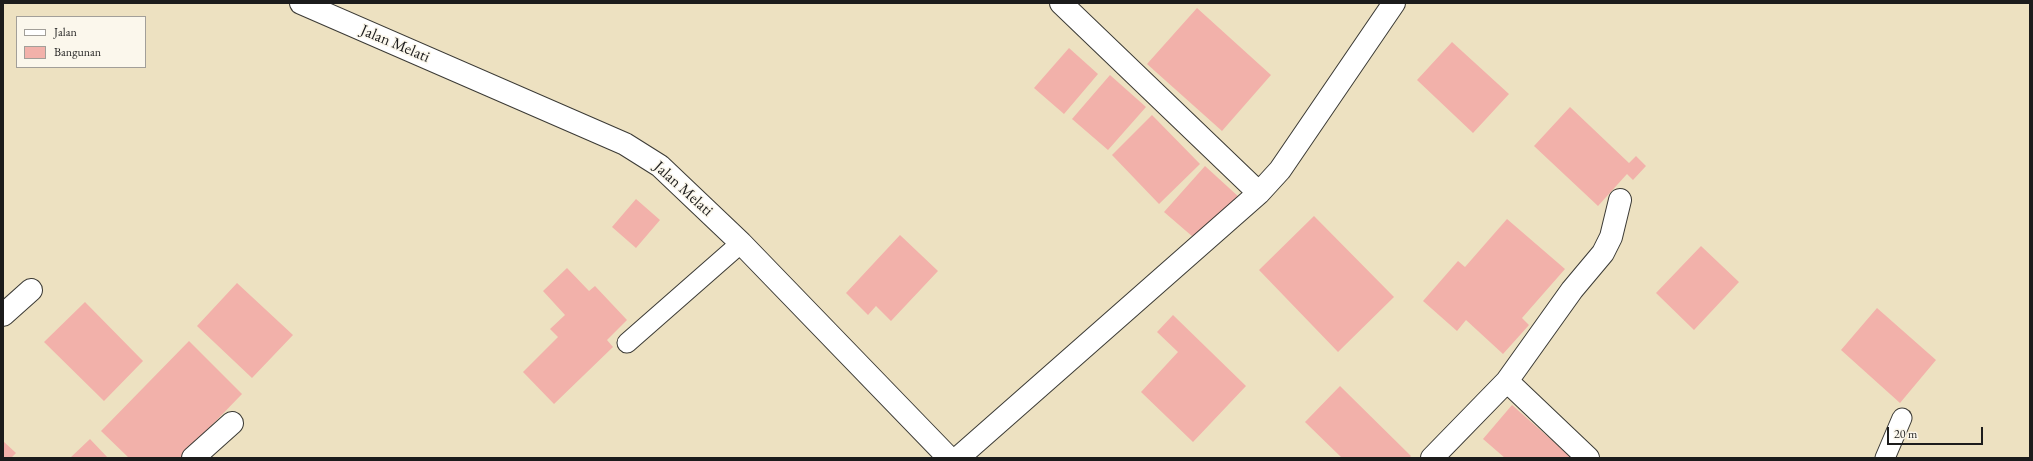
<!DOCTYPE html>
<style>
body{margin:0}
#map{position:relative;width:2033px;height:461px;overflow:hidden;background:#ede1c1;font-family:"EB Garamond",serif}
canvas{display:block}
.frame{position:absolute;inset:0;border:4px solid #1c1c1c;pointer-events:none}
.legend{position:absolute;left:16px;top:16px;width:130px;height:52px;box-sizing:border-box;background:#fbf7ec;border:1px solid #a29f99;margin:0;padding:5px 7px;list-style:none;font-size:12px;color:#1c1c1c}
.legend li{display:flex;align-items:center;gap:8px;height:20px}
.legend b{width:20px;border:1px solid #a29f99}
.scale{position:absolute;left:1887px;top:427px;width:96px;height:18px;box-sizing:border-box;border:2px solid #1c1c1c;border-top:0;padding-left:5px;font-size:12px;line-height:14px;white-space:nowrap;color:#1c1c1c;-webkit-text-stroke:3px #fbf7ec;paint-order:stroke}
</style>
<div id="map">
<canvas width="2033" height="461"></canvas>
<div class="frame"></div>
<ul class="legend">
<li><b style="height:5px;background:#fff"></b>Jalan</li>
<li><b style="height:11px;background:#f2b1aa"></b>Bangunan</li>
</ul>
<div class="scale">20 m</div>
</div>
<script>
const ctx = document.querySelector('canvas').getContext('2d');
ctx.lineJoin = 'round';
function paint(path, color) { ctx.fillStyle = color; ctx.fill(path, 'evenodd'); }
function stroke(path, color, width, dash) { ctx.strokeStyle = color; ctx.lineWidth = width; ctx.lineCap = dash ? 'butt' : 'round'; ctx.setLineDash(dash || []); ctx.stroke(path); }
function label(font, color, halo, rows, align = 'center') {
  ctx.font = font + ' "EB Garamond",serif'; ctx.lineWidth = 3; ctx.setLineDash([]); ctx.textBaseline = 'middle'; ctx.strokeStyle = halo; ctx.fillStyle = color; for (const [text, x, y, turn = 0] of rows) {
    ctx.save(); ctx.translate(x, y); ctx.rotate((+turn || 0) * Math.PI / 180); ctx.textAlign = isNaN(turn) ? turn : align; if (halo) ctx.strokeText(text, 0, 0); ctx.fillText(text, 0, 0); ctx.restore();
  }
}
paint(new Path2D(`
 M 1197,8 L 1271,75 L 1222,131 L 1147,64 Z
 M 1452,42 L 1509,94 L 1473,133 L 1417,80 Z
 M 1069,48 L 1098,74 L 1064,114 L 1034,88 Z
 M 1110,75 L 1146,107 L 1108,150 L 1072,119 Z
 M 1570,107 L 1629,163 L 1636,156 L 1646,166 L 1633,180 L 1627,174 L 1598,206 L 1534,146 Z
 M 1152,115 L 1200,164 L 1159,204 L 1112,155 Z
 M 1205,166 L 1240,198 L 1200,243 L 1164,212 Z
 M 636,199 L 660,220 L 636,248 L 612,227 Z
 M 1314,216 L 1394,297 L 1338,352 L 1259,270 Z
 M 1507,219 L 1565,269 L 1522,318 L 1529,325 L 1503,354 L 1466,320 L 1457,331 L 1423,301 L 1458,261 L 1465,267 Z
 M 900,235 L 938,271 L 891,321 L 876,306 L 868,315 L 846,293 Z
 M 1701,246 L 1739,282 L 1694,330 L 1656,293 Z
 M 567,268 L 589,291 L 595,286 L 627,320 L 607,340 L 613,347 L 554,404 L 523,372 L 558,337 L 550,329 L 565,315 L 543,291 Z
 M 237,283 L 293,335 L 252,378 L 197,326 Z
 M 85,302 L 143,361 L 104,401 L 44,342 Z
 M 1877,308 L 1936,360 L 1900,403 L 1841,350 Z
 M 1173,315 L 1246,386 L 1193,442 L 1141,392 L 1178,352 L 1157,332 Z
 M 189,341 L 242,394 L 180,458 L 129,458 L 101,431 Z
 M 1340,386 L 1411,456 L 1409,458 L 1342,458 L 1305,422 Z
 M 1512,405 L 1572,458 L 1505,458 L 1483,439 Z
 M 90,439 L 108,458 L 70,458 Z
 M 3,441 L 16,453 L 11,458 L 3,458 Z`), '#f2b1aa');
const service = new Path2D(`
 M 627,343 L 741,243
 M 1885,458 L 1902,418`);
const minor = new Path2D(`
 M 301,3 L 625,144 L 660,166 L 741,243 L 949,458
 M 1061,3 L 1259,193
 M 3,315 L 31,290
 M 1507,381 L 1588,458
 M 193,458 L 232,423
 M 958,458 L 1259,193 L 1280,170 L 1394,3
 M 1432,458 L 1507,381 L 1572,290 L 1603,253 L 1611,237 L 1620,200`);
stroke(service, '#3b3a35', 21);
stroke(minor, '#3b3a35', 24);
stroke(service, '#fff', 19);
stroke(minor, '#fff', 22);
label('16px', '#1c1c1c', '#fbf7ec', [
 ["Jalan Melati",395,44,23],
 ["Jalan Melati",683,189,42]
]);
</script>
